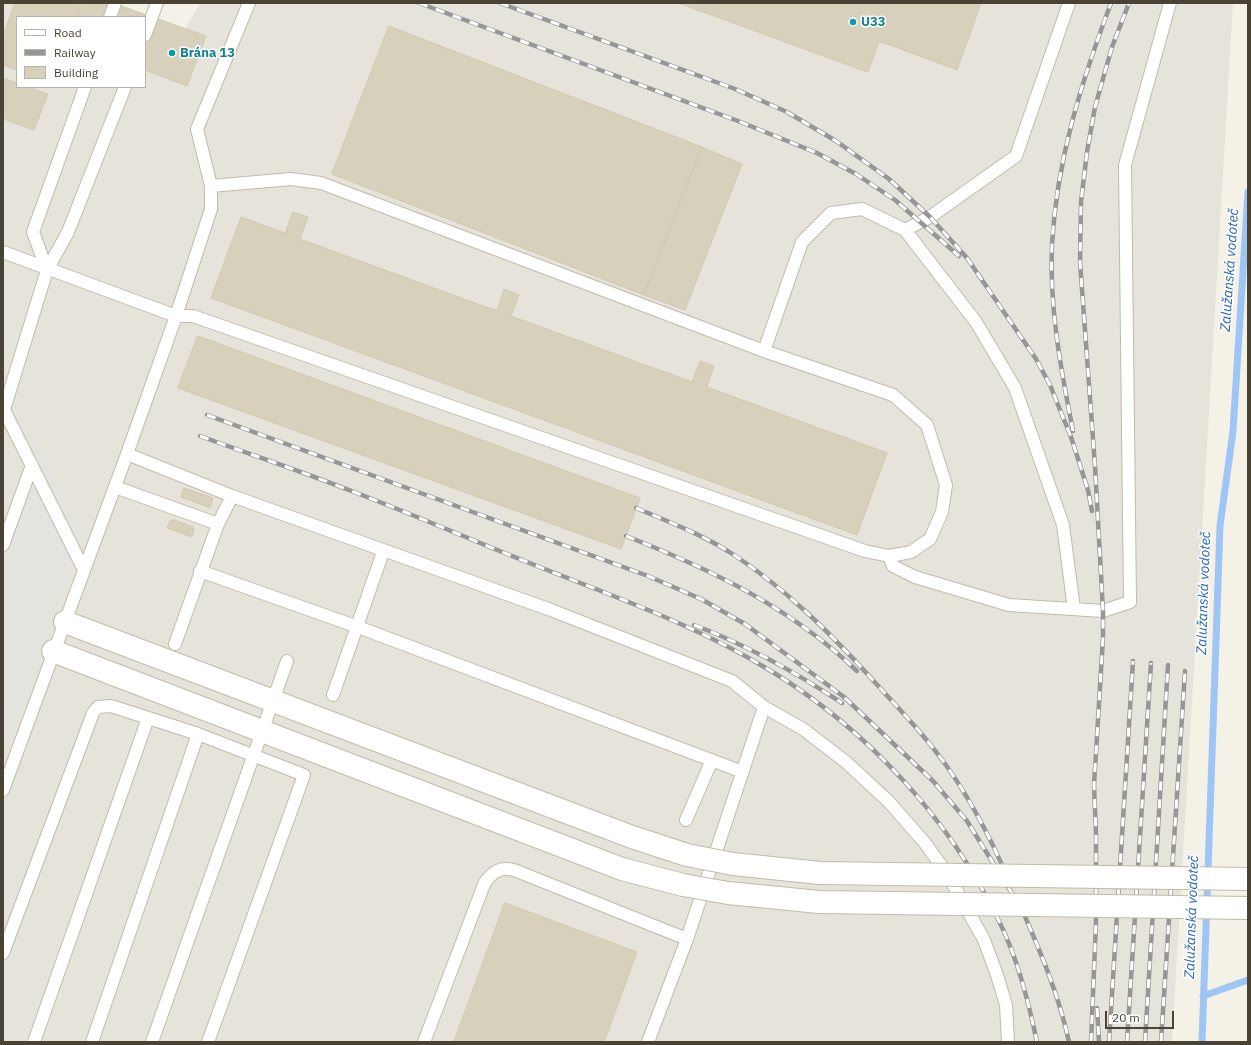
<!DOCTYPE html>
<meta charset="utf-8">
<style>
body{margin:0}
#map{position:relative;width:1251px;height:1045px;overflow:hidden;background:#f4f2e6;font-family:"IBM Plex Sans",sans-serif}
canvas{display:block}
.frame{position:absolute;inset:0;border:4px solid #484335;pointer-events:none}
.legend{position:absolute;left:16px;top:16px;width:130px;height:72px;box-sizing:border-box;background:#fff;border:1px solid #b6b4ae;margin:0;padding:5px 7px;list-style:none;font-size:12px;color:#484335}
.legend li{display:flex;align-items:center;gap:8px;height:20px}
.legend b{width:20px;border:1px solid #b6b4ae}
.scale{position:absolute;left:1105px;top:1011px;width:69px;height:18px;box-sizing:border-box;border:2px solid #484335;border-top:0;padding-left:5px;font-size:12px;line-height:14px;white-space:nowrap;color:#484335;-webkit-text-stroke:3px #fff;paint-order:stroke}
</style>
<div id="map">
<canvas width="1251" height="1045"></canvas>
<div class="frame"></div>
<ul class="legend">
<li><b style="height:5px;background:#fff"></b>Road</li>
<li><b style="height:5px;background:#969696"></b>Railway</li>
<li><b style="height:11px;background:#d7d0bb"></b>Building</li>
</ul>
<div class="scale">20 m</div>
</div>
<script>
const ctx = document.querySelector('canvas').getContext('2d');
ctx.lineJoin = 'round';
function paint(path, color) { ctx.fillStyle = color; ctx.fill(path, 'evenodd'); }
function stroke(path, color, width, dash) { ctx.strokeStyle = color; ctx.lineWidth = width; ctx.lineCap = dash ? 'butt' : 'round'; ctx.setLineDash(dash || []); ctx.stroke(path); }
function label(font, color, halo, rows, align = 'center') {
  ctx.font = font + ' "IBM Plex Sans",sans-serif'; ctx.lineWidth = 3; ctx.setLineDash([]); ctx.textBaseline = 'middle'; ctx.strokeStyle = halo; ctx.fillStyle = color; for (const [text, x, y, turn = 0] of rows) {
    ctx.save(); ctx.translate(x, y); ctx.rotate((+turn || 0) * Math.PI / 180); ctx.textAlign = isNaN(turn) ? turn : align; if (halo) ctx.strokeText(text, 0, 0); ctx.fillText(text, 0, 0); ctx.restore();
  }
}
paint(new Path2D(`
 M 3,3 L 114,3 L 185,29 L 200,3 L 1233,3 L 1172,1042 L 3,1042 ZM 17,17 L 145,17 L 145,87 L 17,87 Z`), '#e6e3db');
paint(new Path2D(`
 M 33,437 L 83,533 L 3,751 L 3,520 Z`), '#e5e3df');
stroke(new Path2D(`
 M 1203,996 L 1248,980
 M 1202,1042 L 1220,526 L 1233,431 L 1248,192`), '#9fc5f5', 7);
const building = new Path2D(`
 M 15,3 L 81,3 L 77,17 L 17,17 L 17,70 L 3,65 L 3,37 Z
 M 81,3 L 113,3 L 206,36 L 187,86 L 145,70 L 145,17 L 77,17 Z
 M 679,3 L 981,3 L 957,70 L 879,41 L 868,72 Z
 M 389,26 L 702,147 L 644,295 L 332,174 Z
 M 3,78 L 17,83 L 17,87 L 28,87 L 48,94 L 34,130 L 3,119 Z
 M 702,147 L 742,164 L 685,310 L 644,295 Z
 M 293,212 L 308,217 L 300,239 L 497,311 L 504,289 L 519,295 L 511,316 L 692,382 L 700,361 L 714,366 L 707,387 L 887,453 L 857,535 L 211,298 L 241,217 L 285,233 Z
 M 198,336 L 640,498 L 621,549 L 178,388 Z
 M 184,488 L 213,498 L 210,508 L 181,497 Z
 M 175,520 L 193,527 L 194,531 L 192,537 L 167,528 L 170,521 Z
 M 505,903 L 637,952 L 604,1042 L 454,1042 Z`);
paint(building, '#d7d0bb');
stroke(building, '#d2c9ae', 1);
const service = new Path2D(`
 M 110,17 L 115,3
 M 145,35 L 157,3
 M 905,230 L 976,322 L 1015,388 L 1063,525 L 1074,609
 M 3,252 L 176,316 L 193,316 L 865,551 L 889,556 L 911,552 L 930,539 L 942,512 L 946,485 L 927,425 L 893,395 L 764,351 L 321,183 L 291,179 L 211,186
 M 47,270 L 33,232 L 85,87
 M 764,351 L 802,242 L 831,213 L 862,209 L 905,230 L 930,217 L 1016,156 L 1069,3
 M 4,410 L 84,570
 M 3,413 L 47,270 L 68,232 L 125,87
 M 127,454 L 232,496 L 551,610 L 732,681 L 764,707 L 803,729 L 846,762 L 889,802 L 925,843 L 948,875 L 984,940 L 997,975 L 1006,1005 L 1008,1042
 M 115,487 L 218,524
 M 3,545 L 32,465
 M 889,556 L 893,566 L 915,577 L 1009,605 L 1103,611 L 1130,602 L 1125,165 L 1170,3
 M 200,571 L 358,627 L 743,772
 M 175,644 L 218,524 L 232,496
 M 333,695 L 383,552
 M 3,790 L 127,454 L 176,316 L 211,209 L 211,186 L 197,129 L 249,3
 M 686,820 L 712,760
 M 3,953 L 93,713 L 98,707 L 111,706 L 198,734 L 304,775 L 208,1042
 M 34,1042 L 148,718
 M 92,1042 L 198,734
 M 152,1042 L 287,661
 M 424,1042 L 485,882 C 494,871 500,867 514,870 L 687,939
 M 648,1042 L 687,939 L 764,707`);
const minor = new Path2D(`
 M 65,622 L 632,837
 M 53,651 L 622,869`);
stroke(service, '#c0bca8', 14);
stroke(minor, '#c0bca8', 24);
stroke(service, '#fff', 12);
stroke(minor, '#fff', 22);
const rail = new Path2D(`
 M 419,3 L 738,121 L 817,153 L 856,174 L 895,200 L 959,256
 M 500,3 L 735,89 L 787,112 L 836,141 L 889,179 L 930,217 L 967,258 L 1036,359 L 1050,385 L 1071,437 L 1088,490 L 1092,511
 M 207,415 L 648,576 L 701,599 L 745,624 L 844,697 L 933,781 L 967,821 L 1023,911
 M 1073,431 C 1061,370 1049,307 1052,244 C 1057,159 1081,83 1111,3
 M 200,436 C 252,455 303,472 354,492 C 412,514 469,539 527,562 C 609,595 695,624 771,671 C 866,729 948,817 997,917 C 1017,956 1028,1000 1037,1042
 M 636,508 C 669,522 704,535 734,555 C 786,589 829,632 871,678 C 897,707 926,736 948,768 C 971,801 990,837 1006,874
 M 626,536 C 710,569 790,607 857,671
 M 694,625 C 747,645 795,672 842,703
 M 1021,907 C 1040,951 1059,995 1069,1042
 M 1097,1008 L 1099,1042
 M 1091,1042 L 1096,922 L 1096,834 L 1094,785 L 1103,638 L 1103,611 L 1095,466 L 1080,262 L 1081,202 L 1087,152 L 1095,107 L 1112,47 L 1129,3
 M 1109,1042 L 1133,661
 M 1127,1042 L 1151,663
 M 1145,1042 L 1168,665
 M 1161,1042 L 1185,671`);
stroke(rail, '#969696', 4.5);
stroke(rail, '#fff', 3, [9]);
const minorBridge = new Path2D(`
 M 632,837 L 687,855 L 733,864 L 820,873 L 1248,879
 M 622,869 L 683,885 L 728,893 L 819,902 L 1248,908`);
stroke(minorBridge, '#c0bca8', 24, []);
stroke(minorBridge, '#fff', 22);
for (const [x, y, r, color] of [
 [853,22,4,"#0f9aa8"],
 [172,53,4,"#0f9aa8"]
]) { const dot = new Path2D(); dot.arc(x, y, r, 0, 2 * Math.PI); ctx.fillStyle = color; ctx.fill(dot); stroke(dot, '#fff', 1.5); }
label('bold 13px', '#0d838f', '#fff', [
 ["U33",861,22],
 ["Brána 13",180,53]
], 'left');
label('italic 14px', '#2766bb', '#fff', [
 ["Zalužanská vodoteč",1230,270,-86],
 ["Zalužanská vodoteč",1204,593,-88],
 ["Zalužanská vodoteč",1192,917,-88]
]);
</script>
